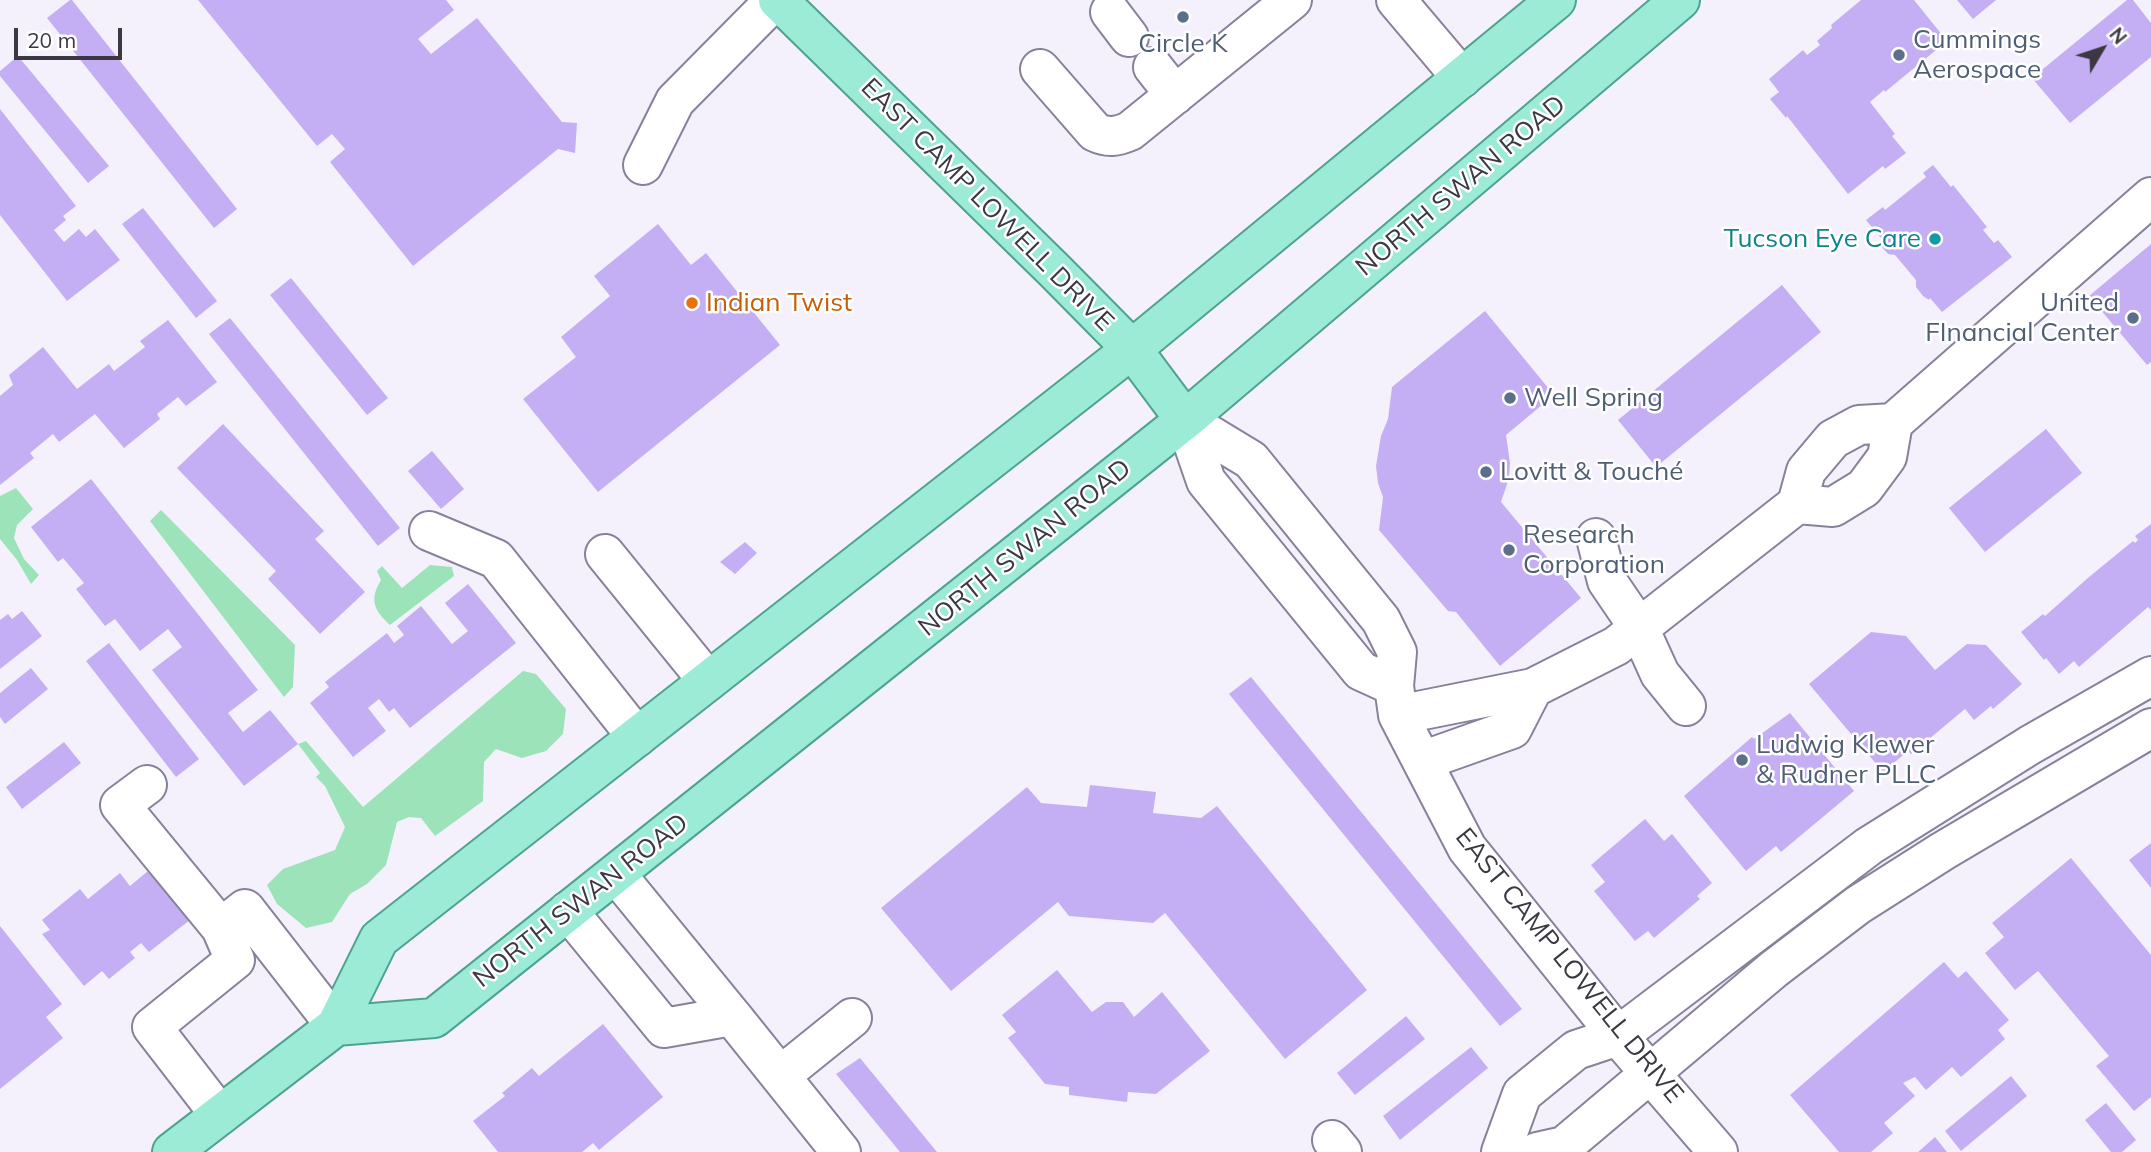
<!DOCTYPE html>
<meta charset="utf-8">
<style>
body{margin:0}
#map{position:relative;width:2151px;height:1152px;overflow:hidden;background:#f4f1fd;font-family:Mulish,sans-serif}
canvas{display:block}
.north{position:absolute;left:2067px;top:14px;width:70px;height:70px;-webkit-text-stroke:5px #fff;paint-order:stroke;rotate:51deg;font-size:19px;font-weight:700;line-height:28px;text-align:center;color:#3b3843}
.north::after{content:'';display:block;margin:auto;width:24px;height:32px;background:#3b3843;clip-path:polygon(50% 0,100% 100%,50% 72%,0 100%)}
.scale{position:absolute;left:14px;top:28px;width:108px;height:32px;box-sizing:border-box;border:4px solid #3b3843;border-top:0;padding-left:9px;font-size:21px;line-height:24px;white-space:nowrap;color:#3b3843;-webkit-text-stroke:5px #fff;paint-order:stroke}
</style>
<div id="map">
<canvas width="2151" height="1152"></canvas>
<div class="north">N</div>
<div class="scale">20 m</div>
</div>
<script>
const ctx = document.querySelector('canvas').getContext('2d');
ctx.lineJoin = 'round';
function paint(path, color) { ctx.fillStyle = color; ctx.fill(path, 'evenodd'); }
function stroke(path, color, width, dash) { ctx.strokeStyle = color; ctx.lineWidth = width; ctx.lineCap = dash ? 'butt' : 'round'; ctx.setLineDash(dash || []); ctx.stroke(path); }
function label(font, color, halo, rows, align = 'center') {
  ctx.font = font + ' Mulish,sans-serif'; ctx.lineWidth = 5; ctx.setLineDash([]); ctx.textBaseline = 'middle'; ctx.strokeStyle = halo; ctx.fillStyle = color; for (const [text, x, y, turn = 0] of rows) {
    ctx.save(); ctx.translate(x, y); ctx.rotate((+turn || 0) * Math.PI / 180); ctx.textAlign = isNaN(turn) ? turn : align; if (halo) ctx.strokeText(text, 0, 0); ctx.fillText(text, 0, 0); ctx.restore();
  }
}
paint(new Path2D(`
 M 16,488 L 33,509 L 17,525 L 14,538 L 24,559 L 39,575 L 31,584 L 17,560 L 0,539 L 0,496 Z
 M 161,510 L 295,645 L 293,687 L 284,697 L 150,521 Z
 M 430,565 L 452,567 L 454,576 L 390,625 C 374,610 369,600 381,580 L 377,571 L 382,566 L 402,588 Z
 M 523,671 L 536,674 L 566,709 L 563,734 L 546,751 L 522,758 L 496,749 L 484,762 L 483,801 L 435,836 L 421,818 L 409,817 L 397,822 L 386,865 L 367,884 L 350,894 L 332,922 L 306,928 L 277,904 L 267,885 L 283,869 L 335,850 L 345,827 L 325,786 L 316,777 L 320,773 L 298,744 L 306,741 L 363,807 Z`), '#9de3b9');
paint(new Path2D(`
 M 70,0 L 72,0 L 237,209 L 214,228 L 47,18 Z
 M 198,0 L 446,0 L 454,10 L 418,39 L 431,54 L 477,18 L 562,122 L 577,123 L 575,153 L 558,149 L 413,266 L 330,162 L 345,149 L 332,134 L 317,146 Z
 M 1861,0 L 1914,0 L 1947,41 L 1885,92 L 1884,90 L 1870,102 L 1895,134 L 1892,136 L 1906,153 L 1885,169 L 1883,166 L 1848,194 L 1787,116 L 1786,118 L 1770,99 L 1779,92 L 1769,79 L 1803,50 L 1807,55 L 1820,45 L 1817,41 L 1832,28 L 1831,25 Z
 M 1957,0 L 1996,0 L 1973,19 Z
 M 2127,0 L 2133,0 L 2151,23 L 2151,57 L 2070,123 L 2032,78 Z
 M 18,56 L 109,166 L 88,183 L 0,76 L 0,71 Z
 M 0,109 L 76,206 L 63,216 L 66,220 L 54,230 L 64,242 L 79,229 L 86,237 L 95,229 L 120,260 L 67,301 L 0,215 Z
 M 1933,165 L 1951,187 L 1953,185 L 1987,227 L 1983,230 L 1994,243 L 1998,240 L 2012,257 L 1942,312 L 1930,298 L 1929,300 L 1923,296 L 1916,287 L 1916,280 L 1895,255 L 1888,254 L 1881,246 L 1881,238 L 1866,220 L 1883,207 L 1885,210 L 1926,177 L 1923,173 Z
 M 143,208 L 217,301 L 196,318 L 122,224 Z
 M 658,224 L 691,265 L 706,253 L 780,345 L 598,492 L 523,399 L 576,357 L 561,337 L 610,296 L 594,276 Z
 M 2151,244 L 2151,362 L 2147,365 L 2089,296 Z
 M 291,278 L 388,398 L 367,415 L 270,295 Z
 M 1782,285 L 1821,332 L 1656,467 L 1618,420 Z
 M 1485,311 L 1554,395 L 1506,435 L 1510,463 L 1509,478 L 1501,502 L 1581,598 L 1500,666 L 1456,612 L 1448,611 L 1379,530 L 1383,497 L 1378,483 L 1376,466 L 1381,436 L 1388,419 L 1392,387 Z
 M 230,318 L 400,528 L 378,546 L 209,334 Z
 M 168,320 L 217,382 L 186,406 L 178,397 L 157,414 L 160,419 L 124,448 L 95,414 L 59,442 L 53,434 L 30,453 L 34,458 L 0,485 L 0,396 L 13,385 L 9,375 L 43,347 L 77,389 L 109,364 L 114,371 L 145,347 L 140,341 Z
 M 223,424 L 324,531 L 315,539 L 365,592 L 320,634 L 268,579 L 276,571 L 177,468 Z
 M 2046,429 L 2082,473 L 1985,552 L 1949,508 Z
 M 432,451 L 464,489 L 441,509 L 408,471 Z
 M 91,479 L 258,690 L 228,713 L 243,732 L 270,710 L 298,744 L 244,786 L 152,670 L 182,647 L 168,629 L 140,651 L 115,619 L 105,626 L 76,589 L 84,583 L 63,558 L 58,562 L 31,527 Z
 M 2151,524 L 2151,610 L 2148,607 L 2079,667 L 2074,661 L 2059,674 L 2046,658 L 2044,660 L 2021,632 L 2043,614 L 2045,616 L 2089,577 L 2133,541 L 2135,543 L 2138,540 L 2135,536 Z
 M 745,542 L 757,553 L 735,574 L 720,562 Z
 M 468,584 L 516,643 L 410,728 L 394,708 L 389,712 L 379,699 L 368,708 L 386,731 L 353,757 L 310,703 L 329,687 L 325,682 L 387,633 L 394,643 L 404,635 L 397,626 L 421,606 L 452,644 L 468,631 L 445,603 Z
 M 22,611 L 42,636 L 0,669 L 0,620 L 8,614 L 12,619 Z
 M 1871,632 L 1906,636 L 1935,670 L 1967,644 L 1986,645 L 2022,684 L 1993,709 L 1991,706 L 1974,720 L 1965,709 L 1911,754 L 1908,751 L 1883,772 L 1809,684 Z
 M 109,643 L 199,759 L 176,777 L 86,661 Z
 M 31,668 L 48,689 L 5,724 L 0,717 L 0,693 Z
 M 1251,677 L 1522,1009 L 1500,1026 L 1229,694 Z
 M 1790,713 L 1854,791 L 1781,852 L 1776,846 L 1746,871 L 1684,796 L 1752,737 L 1754,739 Z
 M 64,742 L 81,763 L 22,809 L 6,787 Z
 M 1090,785 L 1156,792 L 1153,813 L 1201,818 L 1217,806 L 1367,990 L 1285,1059 L 1165,913 L 1153,923 L 1069,916 L 1058,902 L 951,991 L 881,908 L 1027,787 L 1041,803 L 1087,807 Z
 M 1645,819 L 1664,841 L 1672,834 L 1712,883 L 1697,896 L 1700,899 L 1654,938 L 1648,931 L 1635,941 L 1594,891 L 1605,882 L 1591,865 Z
 M 2151,843 L 2151,888 L 2129,860 Z
 M 2071,858 L 2151,955 L 2151,1097 L 2134,1111 L 2096,1066 L 2109,1056 L 2038,971 L 2015,990 L 1985,953 L 2004,937 L 1992,923 Z
 M 154,866 L 195,916 L 149,952 L 141,943 L 130,952 L 135,958 L 109,979 L 102,971 L 84,986 L 42,934 L 50,930 L 42,920 L 80,889 L 88,899 L 120,873 L 130,886 Z
 M 0,926 L 62,1004 L 46,1017 L 63,1038 L 0,1089 Z
 M 1944,962 L 1958,978 L 1966,971 L 2009,1020 L 1998,1030 L 2005,1039 L 1961,1077 L 1952,1067 L 1926,1090 L 1915,1077 L 1903,1083 L 1915,1096 L 1884,1123 L 1893,1133 L 1871,1152 L 1839,1152 L 1790,1095 Z
 M 1057,970 L 1092,1012 L 1106,1002 L 1123,1002 L 1134,1017 L 1162,992 L 1210,1051 L 1156,1094 L 1128,1092 L 1127,1102 L 1069,1095 L 1069,1087 L 1045,1084 L 1008,1038 L 1016,1032 L 1002,1015 Z
 M 1406,1016 L 1425,1039 L 1355,1095 L 1337,1073 Z
 M 603,1024 L 663,1097 L 599,1150 L 593,1143 L 582,1152 L 498,1152 L 473,1121 L 505,1096 L 502,1093 L 532,1068 L 539,1076 Z
 M 1471,1047 L 1488,1068 L 1400,1140 L 1383,1116 Z
 M 860,1058 L 937,1152 L 900,1152 L 836,1074 Z
 M 2011,1076 L 2027,1096 L 1961,1151 L 1945,1131 Z
 M 2106,1103 L 2136,1140 L 2122,1152 L 2111,1152 L 2085,1120 Z
 M 1935,1137 L 1947,1152 L 1918,1152 Z`), '#c4aff5');
const minor = new Path2D(`
 M 1396,0 L 1462,78
 M 1110,12 L 1129,37
 M 1153,67 L 1175,95
 M 1040,69 L 1095,132 C 1108,138 1116,137 1130,131 L 1292,0
 M 643,165 L 675,101 L 775,0
 M 1185,420 L 1251,460 L 1381,620 L 1397,652 L 1394,686 L 1398,715 L 1467,848 L 1618,1036 L 1718,1152
 M 1185,420 L 1206,481 L 1361,671 L 1394,686
 M 1797,504 L 1833,507 L 1864,488 L 1887,457 L 1893,423
 M 429,531 L 496,559 L 637,737
 M 1596,538 L 1607,581 L 1639,628 L 1660,674 L 1686,706
 M 605,554 L 708,681
 M 1398,715 L 1533,688 L 1616,646 L 1797,504 L 1806,471 L 1833,439 L 1859,425 L 1893,423 L 2151,197
 M 1422,761 L 1512,729 L 1533,688
 M 147,785 L 120,805 L 221,928 L 245,909 L 336,1026
 M 568,911 L 664,1028 L 732,1016 L 616,874
 M 732,1016 L 841,1152
 M 780,1076 L 852,1018
 M 220,1115 L 152,1027 L 235,960 L 221,928
 M 1332,1140 L 1342,1152
 M 1501,1152 L 1522,1094 L 1576,1050 L 1618,1036 L 1869,846 L 2030,745 L 2151,676
 M 1537,1152 L 1564,1146 L 1774,969 L 1858,905 L 1943,851 L 2151,728`);
const major = new Path2D(`
 M 778,0 L 1055,271 L 1132,349 L 1185,420
 M 336,1026 L 434,1018 L 1185,420 L 1680,0
 M 172,1152 L 336,1026 L 379,939 L 1132,349 L 1556,0`);
stroke(minor, '#88819a', 42);
stroke(major, '#4ea390', 42);
stroke(minor, '#fff', 38);
stroke(major, '#9bebd6', 38);
for (const [x, y, r, color] of [
 [1183,17,7,"#5c6f8a"],
 [1899,55,7,"#5c6f8a"],
 [1935,239,7,"#0f9aa8"],
 [692,303,7,"#e8710a"],
 [2133,318,7,"#5c6f8a"],
 [1510,398,7,"#5c6f8a"],
 [1486,472,7,"#5c6f8a"],
 [1509,550,7,"#5c6f8a"],
 [1742,760,7,"#5c6f8a"]
]) { const dot = new Path2D(); dot.arc(x, y, r, 0, 2 * Math.PI); ctx.fillStyle = color; ctx.fill(dot); stroke(dot, '#fff', 2.5); }
label('26px', '#4e5e75', '#fff', [
 ["Cummings",1913,40],
 ["Aerospace",1913,70],
 ["Circle K",1183,44,"center"],
 ["United",2119,303,"right"],
 ["FInancial Center",2119,333,"right"],
 ["Well Spring",1524,398],
 ["Lovitt & Touché",1500,472],
 ["Research",1523,535],
 ["Corporation",1523,565],
 ["Ludwig Klewer",1756,745],
 ["& Rudner PLLC",1756,775]
], 'left');
label('26px', '#3b3843', '#fff', [
 ["NORTH SWAN ROAD",1461,186,-40],
 ["EAST CAMP LOWELL DRIVE",987,205,45],
 ["NORTH SWAN ROAD",1025,548,-39],
 ["NORTH SWAN ROAD",581,901,-38],
 ["EAST CAMP LOWELL DRIVE",1569,966,51]
]);
label('26px', '#0d838f', '#fff', [
 ["Tucson Eye Care",1921,239]
], 'right');
label('26px', '#c56008', '#fff', [
 ["Indian Twist",706,303]
], 'left');
</script>
